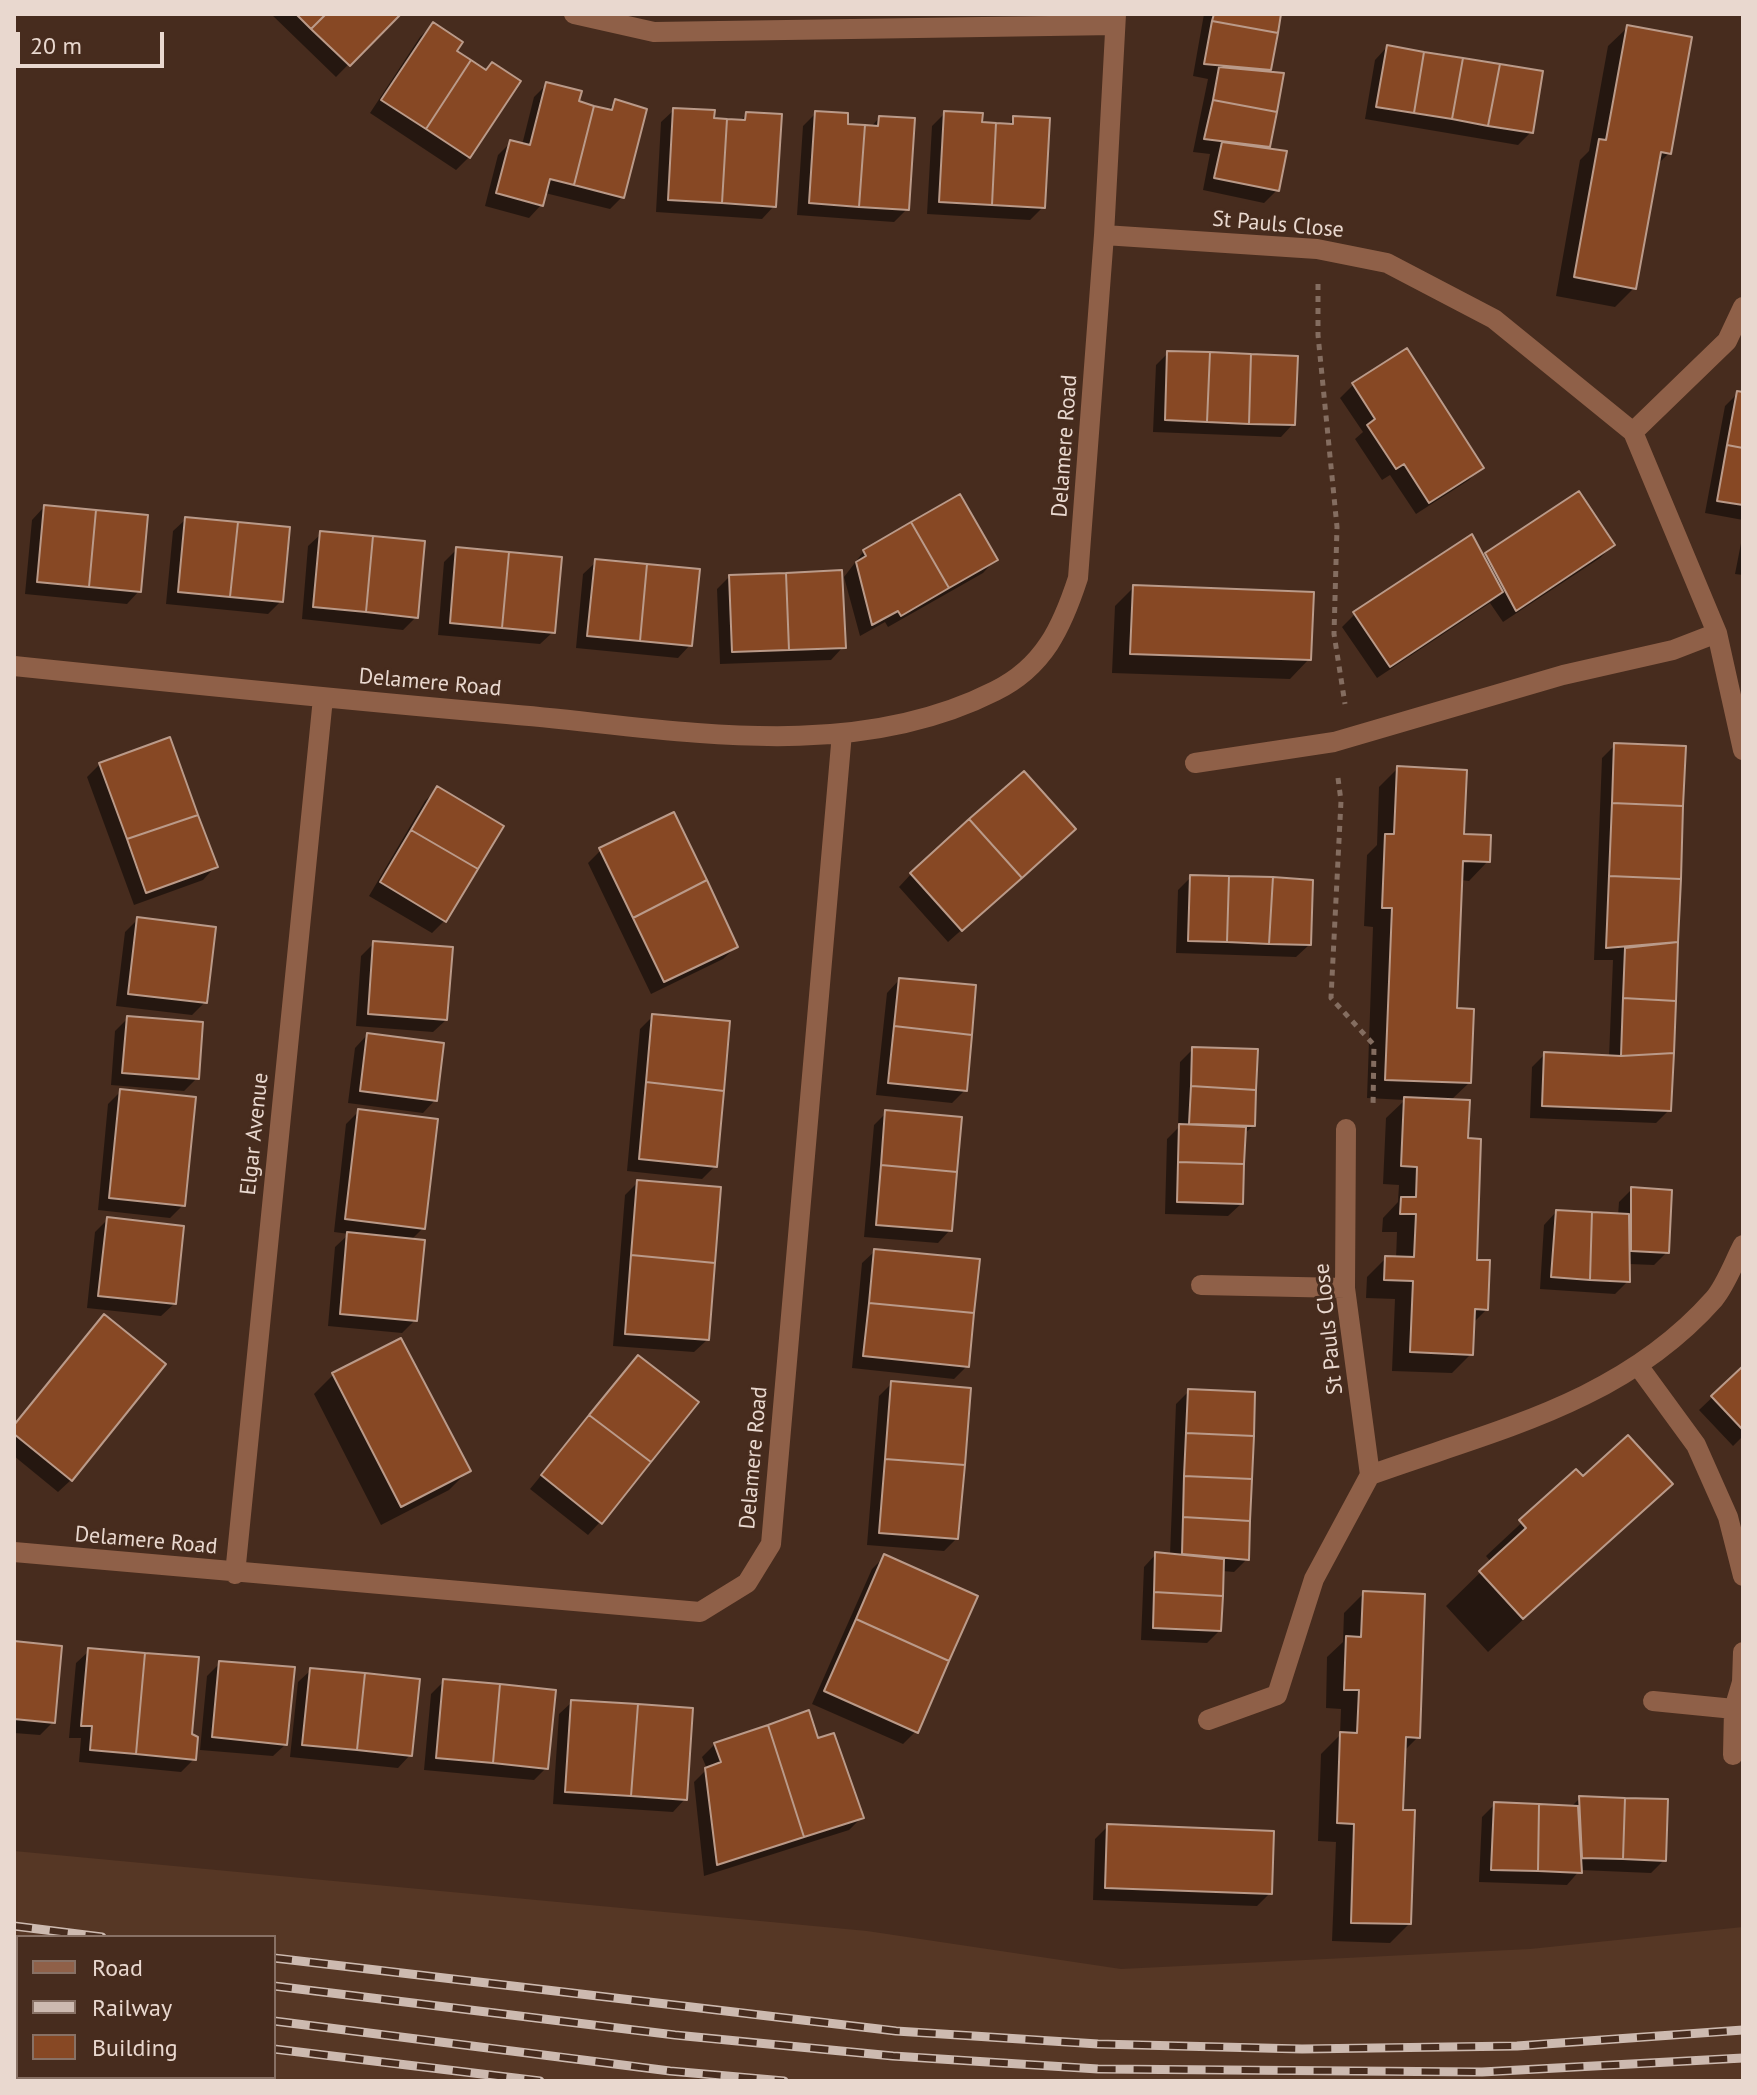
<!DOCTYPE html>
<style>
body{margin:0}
#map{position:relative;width:1757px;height:2095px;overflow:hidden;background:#472c1e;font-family:"PT Sans",sans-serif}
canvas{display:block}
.frame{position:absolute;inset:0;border:16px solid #e9d8cf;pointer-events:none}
.legend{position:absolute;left:16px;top:1935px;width:260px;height:144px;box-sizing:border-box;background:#472c1e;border:2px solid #887165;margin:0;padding:10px 14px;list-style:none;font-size:24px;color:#e9d8cf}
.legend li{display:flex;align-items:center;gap:16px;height:40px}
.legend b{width:40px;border:2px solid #887165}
.scale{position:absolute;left:16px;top:32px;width:148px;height:36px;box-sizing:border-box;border:4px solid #e9d8cf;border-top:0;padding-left:10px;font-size:24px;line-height:28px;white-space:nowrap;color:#e9d8cf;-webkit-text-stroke:6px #472c1e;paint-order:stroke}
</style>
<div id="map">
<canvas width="1757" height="2095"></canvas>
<div class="frame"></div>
<ul class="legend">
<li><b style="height:10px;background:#8f6048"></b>Road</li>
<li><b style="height:10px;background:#cdbab0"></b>Railway</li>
<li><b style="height:22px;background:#874824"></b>Building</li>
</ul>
<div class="scale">20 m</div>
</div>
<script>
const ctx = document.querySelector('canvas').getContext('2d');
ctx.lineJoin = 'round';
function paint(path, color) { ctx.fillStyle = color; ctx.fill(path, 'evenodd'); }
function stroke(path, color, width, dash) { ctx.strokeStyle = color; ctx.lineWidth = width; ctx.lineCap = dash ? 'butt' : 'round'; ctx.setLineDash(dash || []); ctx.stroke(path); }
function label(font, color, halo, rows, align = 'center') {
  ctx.font = font + ' "PT Sans",sans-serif'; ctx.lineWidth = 6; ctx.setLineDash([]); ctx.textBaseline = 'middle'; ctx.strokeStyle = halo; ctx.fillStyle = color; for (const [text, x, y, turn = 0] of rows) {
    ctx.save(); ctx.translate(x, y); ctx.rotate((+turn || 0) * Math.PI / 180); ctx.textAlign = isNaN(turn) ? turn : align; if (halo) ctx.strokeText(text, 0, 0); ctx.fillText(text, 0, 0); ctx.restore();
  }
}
paint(new Path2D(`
 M 14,1851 L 867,1931 L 1121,1969 L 1530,1949 L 1743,1927 L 1743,2081 L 14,2081 ZM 18,1937 L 274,1937 L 274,2077 L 18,2077 Z`), '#563725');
paint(new Path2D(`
 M 271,14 L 398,14 L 336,77 Z
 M 1204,14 L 1279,14 L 1268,72 L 1282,75 L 1268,149 L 1277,190 L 1264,203 L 1203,190 L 1210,154 L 1193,152 L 1208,79 L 1193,76 Z
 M 433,24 L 454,51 L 469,157 L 456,170 L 370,113 L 420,37 Z
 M 1628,27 L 1669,153 L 1656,166 L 1634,288 L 1615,307 L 1556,296 L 1580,160 L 1589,151 L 1608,46 Z
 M 1387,47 L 1531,132 L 1518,145 L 1365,119 L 1375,60 Z
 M 547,84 L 577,103 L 607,111 L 616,102 L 622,197 L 610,209 L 545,193 L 541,205 L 529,218 L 485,206 L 498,155 L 511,142 L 522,145 L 534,97 Z
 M 674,110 L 712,120 L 739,122 L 747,114 L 774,206 L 762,219 L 656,212 L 661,122 Z
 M 816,113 L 846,125 L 870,128 L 879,118 L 907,209 L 894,222 L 797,215 L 803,126 Z
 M 945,113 L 980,124 L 1007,126 L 1014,118 L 1043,207 L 1030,220 L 927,214 L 932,126 Z
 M 1406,351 L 1481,467 L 1469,480 L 1416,514 L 1390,475 L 1382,480 L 1355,439 L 1363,432 L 1340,398 L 1353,385 Z
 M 1168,353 L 1293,424 L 1281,437 L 1153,432 L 1156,365 Z
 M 1738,393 L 1743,394 L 1743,520 L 1705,513 L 1725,406 Z
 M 1578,494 L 1613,545 L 1600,558 L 1503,622 L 1490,603 L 1377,678 L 1342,627 L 1355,614 L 1471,537 L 1484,556 Z
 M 44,507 L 139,591 L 127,604 L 25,594 L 32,520 Z
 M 186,519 L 281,601 L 268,614 L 166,604 L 173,531 Z
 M 1743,533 L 1743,575 L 1735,574 Z
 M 321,534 L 416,617 L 403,630 L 302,619 L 308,546 Z
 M 457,549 L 553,632 L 540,644 L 438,635 L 444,562 Z
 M 864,551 L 995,560 L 983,573 L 888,627 L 885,622 L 860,636 L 844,577 Z
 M 596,562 L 690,645 L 678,658 L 576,648 L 583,574 Z
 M 729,577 L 843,647 L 831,660 L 720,664 L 717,589 Z
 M 1134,587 L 1309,659 L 1290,679 L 1112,673 L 1115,606 Z
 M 1615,745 L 1684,748 L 1669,1110 L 1656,1123 L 1530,1118 L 1532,1067 L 1545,1054 L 1609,1057 L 1613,960 L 1594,960 L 1602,758 Z
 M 100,764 L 215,867 L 203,880 L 134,905 L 87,777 Z
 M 1398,768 L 1488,861 L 1469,881 L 1461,880 L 1455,1010 L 1470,1082 L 1450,1101 L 1466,1140 L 1475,1262 L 1486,1310 L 1473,1323 L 1471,1354 L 1452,1373 L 1392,1371 L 1395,1299 L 1366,1298 L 1367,1277 L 1386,1258 L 1396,1259 L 1397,1232 L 1382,1232 L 1383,1218 L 1398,1202 L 1399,1185 L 1383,1184 L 1386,1118 L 1405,1100 L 1367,1098 L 1373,927 L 1364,926 L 1367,855 L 1377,845 L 1379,787 Z
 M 438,788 L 445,920 L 432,933 L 369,896 L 425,801 Z
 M 1061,841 L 948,942 L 899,887 L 911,874 Z
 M 601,850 L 736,947 L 723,959 L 651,994 L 588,863 Z
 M 1191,877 L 1309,945 L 1296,957 L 1176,953 L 1178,890 Z
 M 138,919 L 205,1002 L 192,1015 L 116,1006 L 125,932 Z
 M 374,943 L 446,1020 L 433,1032 L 356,1026 L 361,956 Z
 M 899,980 L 965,1090 L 952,1103 L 876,1095 L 887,993 Z
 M 653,1016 L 715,1166 L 702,1179 L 627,1171 L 640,1029 Z
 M 128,1018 L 197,1078 L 184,1091 L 111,1085 L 115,1031 Z
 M 367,1035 L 435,1100 L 423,1113 L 348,1103 L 355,1048 Z
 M 1193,1049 L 1253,1126 L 1243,1135 L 1241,1204 L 1228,1216 L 1165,1214 L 1167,1139 L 1178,1128 L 1180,1062 Z
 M 121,1091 L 183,1205 L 170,1218 L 98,1210 L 108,1104 Z
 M 359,1111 L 423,1228 L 411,1240 L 415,1320 L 402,1333 L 328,1326 L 335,1247 L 349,1234 L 334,1232 L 346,1124 Z
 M 886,1113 L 950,1230 L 938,1243 L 864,1237 L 874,1125 Z
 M 638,1182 L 707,1340 L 694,1352 L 613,1346 L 625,1195 Z
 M 1632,1189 L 1667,1252 L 1654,1265 L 1629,1264 L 1628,1281 L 1615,1294 L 1540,1289 L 1544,1225 L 1556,1212 L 1618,1216 L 1619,1202 Z
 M 108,1219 L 174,1304 L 161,1316 L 87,1308 L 95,1232 Z
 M 875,1251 L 967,1366 L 954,1379 L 852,1368 L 862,1263 Z
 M 104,1317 L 71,1480 L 58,1492 L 14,1456 L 14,1425 Z
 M 401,1341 L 468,1471 L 449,1490 L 381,1525 L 314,1394 L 333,1375 Z
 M 638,1357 L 600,1522 L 588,1535 L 530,1489 Z
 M 1743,1368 L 1743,1436 L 1733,1446 L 1699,1410 Z
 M 892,1383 L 957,1538 L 944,1551 L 867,1545 L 879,1396 Z
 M 1189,1391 L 1247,1559 L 1234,1572 L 1222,1571 L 1219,1631 L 1207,1643 L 1141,1640 L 1144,1567 L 1156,1554 L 1170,1555 L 1176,1404 Z
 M 1576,1472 L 1583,1479 L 1670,1484 L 1488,1652 L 1446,1606 L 1491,1562 L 1486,1556 Z
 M 884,1557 L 916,1731 L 903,1744 L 812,1704 L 872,1569 Z
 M 1363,1594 L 1418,1737 L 1403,1752 L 1401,1812 L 1409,1924 L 1390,1943 L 1332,1941 L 1336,1842 L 1318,1841 L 1321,1754 L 1340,1735 L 1341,1709 L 1326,1708 L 1327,1657 L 1343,1642 L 1344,1613 Z
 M 14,1643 L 53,1722 L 40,1735 L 14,1733 Z
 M 89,1651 L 190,1735 L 194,1759 L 181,1772 L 79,1762 L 81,1738 L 69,1738 L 76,1663 Z
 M 220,1663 L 286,1744 L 273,1756 L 200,1750 L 207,1676 Z
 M 311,1670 L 410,1755 L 398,1768 L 290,1757 L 298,1682 Z
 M 444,1681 L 546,1768 L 534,1780 L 424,1770 L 431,1694 Z
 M 572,1702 L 685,1799 L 673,1812 L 553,1804 L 559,1714 Z
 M 817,1740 L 861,1818 L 849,1830 L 704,1876 L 694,1782 L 707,1769 L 702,1757 L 715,1744 Z
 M 1580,1798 L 1664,1860 L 1651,1873 L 1580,1870 L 1567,1885 L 1479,1882 L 1482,1817 L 1494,1805 L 1570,1808 Z
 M 1108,1826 L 1270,1893 L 1257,1906 L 1093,1900 L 1095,1839 Z`), '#0007');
const building = new Path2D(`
 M 296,14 L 326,14 L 311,29 Z
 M 326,14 L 401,14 L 350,66 L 311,29 Z
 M 1214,14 L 1281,14 L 1278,33 L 1212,21 Z
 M 1212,21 L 1278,33 L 1271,70 L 1204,64 Z
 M 433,22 L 463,42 L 457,51 L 471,60 L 426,129 L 381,100 Z
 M 1627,25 L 1692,37 L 1671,154 L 1661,152 L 1636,289 L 1574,277 L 1599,139 L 1606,140 Z
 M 1387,45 L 1424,52 L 1414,113 L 1376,107 Z
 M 1424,52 L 1463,58 L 1452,119 L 1414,113 Z
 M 1463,58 L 1500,64 L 1488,126 L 1452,119 Z
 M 471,60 L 486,70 L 492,62 L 521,81 L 470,158 L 426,129 Z
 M 1500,64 L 1543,71 L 1533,133 L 1488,126 Z
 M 1219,67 L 1284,73 L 1277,112 L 1213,100 Z
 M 546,82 L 582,91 L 579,101 L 594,106 L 574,185 L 550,179 L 543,206 L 496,193 L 510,140 L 530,145 Z
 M 615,99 L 647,109 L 624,198 L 574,185 L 594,106 L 612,110 Z
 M 1213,100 L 1277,112 L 1270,147 L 1204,139 Z
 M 673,108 L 715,110 L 714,118 L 727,119 L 722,203 L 668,200 Z
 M 815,111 L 848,113 L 848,124 L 865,125 L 859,207 L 809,203 Z
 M 944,111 L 983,113 L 982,122 L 996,123 L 992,205 L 939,202 Z
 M 746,112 L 782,114 L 776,207 L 722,203 L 727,119 L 745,120 Z
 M 879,116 L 915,118 L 909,210 L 859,207 L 865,125 L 878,126 Z
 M 1013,116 L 1050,118 L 1045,208 L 992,205 L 996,123 L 1013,124 Z
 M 1222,142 L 1287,151 L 1279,191 L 1214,178 Z
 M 1407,348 L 1484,468 L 1429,503 L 1404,464 L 1396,469 L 1367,425 L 1375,419 L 1352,383 Z
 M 1167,351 L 1210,352 L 1207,422 L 1165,420 Z
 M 1210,352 L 1251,354 L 1249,424 L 1207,422 Z
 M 1251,354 L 1298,356 L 1295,425 L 1249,424 Z
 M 1737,391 L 1743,392 L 1743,448 L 1727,445 Z
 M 1727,445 L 1743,448 L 1743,505 L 1717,501 Z
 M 1579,491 L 1615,545 L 1516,611 L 1485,553 Z
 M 960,494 L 998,560 L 949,588 L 911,522 Z
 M 44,505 L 96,510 L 89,587 L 37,582 Z
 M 96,510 L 148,515 L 141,592 L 89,587 Z
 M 185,517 L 238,522 L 230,597 L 178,592 Z
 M 238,522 L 290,527 L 283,602 L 230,597 Z
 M 911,522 L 949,588 L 901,616 L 898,611 L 872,625 L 856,562 L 866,556 L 863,550 Z
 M 320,531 L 373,536 L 366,612 L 313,607 Z
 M 1472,534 L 1503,592 L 1390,667 L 1353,612 Z
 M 373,536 L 425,541 L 418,618 L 366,612 Z
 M 456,547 L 509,552 L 502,628 L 450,623 Z
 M 509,552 L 562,557 L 555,633 L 502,628 Z
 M 595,559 L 647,564 L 640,641 L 587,636 Z
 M 647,564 L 700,569 L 692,646 L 640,641 Z
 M 842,570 L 846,648 L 789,650 L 786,573 Z
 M 786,573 L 789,650 L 732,652 L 729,575 Z
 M 1133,585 L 1314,592 L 1311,660 L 1130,654 Z
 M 170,737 L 198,815 L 127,839 L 99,763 Z
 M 1614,743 L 1686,746 L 1683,806 L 1612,803 Z
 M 1397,766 L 1467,770 L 1464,834 L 1491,835 L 1490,862 L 1463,861 L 1457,1008 L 1474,1009 L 1471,1083 L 1385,1080 L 1392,908 L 1382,908 L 1385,834 L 1394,834 Z
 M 1024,771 L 1076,829 L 1022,878 L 969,819 Z
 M 437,786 L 504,826 L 478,869 L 411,830 Z
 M 1612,803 L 1683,806 L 1681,879 L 1609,876 Z
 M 674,812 L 707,880 L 633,918 L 599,848 Z
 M 198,815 L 218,867 L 146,893 L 127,839 Z
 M 969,819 L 1022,878 L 962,931 L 910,873 Z
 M 411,830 L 478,869 L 446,922 L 380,882 Z
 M 1190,875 L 1229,876 L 1227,942 L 1188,941 Z
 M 1229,876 L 1273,877 L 1269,944 L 1227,942 Z
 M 1609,876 L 1681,879 L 1678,942 L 1606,948 Z
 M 1273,877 L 1313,880 L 1311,945 L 1269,944 Z
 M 707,880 L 738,947 L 664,982 L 633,918 Z
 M 137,917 L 216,927 L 207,1003 L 128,994 Z
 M 373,941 L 453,947 L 447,1020 L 368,1014 Z
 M 1678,942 L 1676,1001 L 1623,998 L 1625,948 Z
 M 899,978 L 976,985 L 972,1035 L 894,1026 Z
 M 1623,998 L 1676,1001 L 1674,1053 L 1621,1056 Z
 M 652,1014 L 730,1021 L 724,1091 L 646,1082 Z
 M 127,1016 L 203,1022 L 199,1079 L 122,1073 Z
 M 894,1026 L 972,1035 L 967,1091 L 888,1083 Z
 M 367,1033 L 444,1043 L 437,1101 L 360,1091 Z
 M 1192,1047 L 1258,1049 L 1256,1090 L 1191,1086 Z
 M 1544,1052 L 1621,1056 L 1674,1053 L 1671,1111 L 1542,1106 Z
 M 646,1082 L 724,1091 L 717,1167 L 639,1159 Z
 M 1191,1086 L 1256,1090 L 1255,1126 L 1189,1124 Z
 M 120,1089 L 196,1097 L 185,1206 L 109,1198 Z
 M 1404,1097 L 1470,1100 L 1468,1138 L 1481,1139 L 1477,1260 L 1490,1260 L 1488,1310 L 1475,1309 L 1473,1355 L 1410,1352 L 1413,1281 L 1384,1280 L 1385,1256 L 1414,1257 L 1416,1214 L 1400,1214 L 1401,1197 L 1416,1197 L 1417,1167 L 1401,1166 Z
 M 358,1109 L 438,1119 L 425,1229 L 345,1219 Z
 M 885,1110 L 962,1117 L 957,1172 L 881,1165 Z
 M 1179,1124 L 1246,1127 L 1244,1164 L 1178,1162 Z
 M 1178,1162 L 1244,1164 L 1243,1204 L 1177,1202 Z
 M 881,1165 L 957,1172 L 952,1231 L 876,1225 Z
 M 637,1180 L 721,1187 L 715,1263 L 631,1255 Z
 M 1631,1187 L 1672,1190 L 1669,1253 L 1631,1251 Z
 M 1556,1210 L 1592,1212 L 1590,1280 L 1551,1277 Z
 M 1592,1212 L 1629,1214 L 1630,1282 L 1590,1280 Z
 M 107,1217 L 184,1226 L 176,1304 L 98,1296 Z
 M 347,1232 L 425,1240 L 417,1321 L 340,1314 Z
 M 874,1249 L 980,1259 L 974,1313 L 869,1303 Z
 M 631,1255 L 715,1263 L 709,1340 L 625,1334 Z
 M 869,1303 L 974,1313 L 969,1367 L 863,1356 Z
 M 104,1314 L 166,1364 L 72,1481 L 14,1434 L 14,1425 Z
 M 401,1338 L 471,1471 L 401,1507 L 332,1373 Z
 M 638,1355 L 699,1402 L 651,1462 L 589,1415 Z
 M 1743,1366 L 1743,1430 L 1711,1396 Z
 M 891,1381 L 971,1388 L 965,1465 L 885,1459 Z
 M 1188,1389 L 1255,1392 L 1254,1436 L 1186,1433 Z
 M 589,1415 L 651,1462 L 602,1524 L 541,1475 Z
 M 1186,1433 L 1254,1436 L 1252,1479 L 1184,1476 Z
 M 1628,1435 L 1673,1484 L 1523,1619 L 1479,1571 L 1526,1528 L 1519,1520 L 1576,1469 L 1583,1476 Z
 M 885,1459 L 965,1465 L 958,1539 L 879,1533 Z
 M 1184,1476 L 1252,1479 L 1250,1521 L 1183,1517 Z
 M 1183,1517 L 1250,1521 L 1249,1560 L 1182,1554 Z
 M 1155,1552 L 1224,1559 L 1223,1596 L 1154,1592 Z
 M 884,1554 L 978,1596 L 949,1661 L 856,1619 Z
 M 1363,1591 L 1425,1594 L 1420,1738 L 1406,1737 L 1403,1810 L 1415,1810 L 1411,1924 L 1351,1923 L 1354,1824 L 1337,1823 L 1340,1732 L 1357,1733 L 1359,1690 L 1344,1690 L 1346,1636 L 1361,1637 Z
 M 1154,1592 L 1223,1596 L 1221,1631 L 1153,1628 Z
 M 856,1619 L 949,1661 L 918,1733 L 824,1691 Z
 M 14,1641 L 62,1646 L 55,1723 L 14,1719 Z
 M 88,1648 L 145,1653 L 136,1754 L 90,1750 L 92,1726 L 81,1726 Z
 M 145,1653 L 199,1657 L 192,1734 L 198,1737 L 196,1760 L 136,1754 Z
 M 219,1661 L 295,1667 L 287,1745 L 212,1737 Z
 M 310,1668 L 365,1673 L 357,1750 L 302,1745 Z
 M 365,1673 L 420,1679 L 412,1756 L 357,1750 Z
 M 443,1679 L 500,1684 L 493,1763 L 436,1758 Z
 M 500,1684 L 556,1690 L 548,1769 L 493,1763 Z
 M 571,1700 L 638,1704 L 631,1796 L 565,1792 Z
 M 638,1704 L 693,1708 L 687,1800 L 631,1796 Z
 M 809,1710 L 818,1738 L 834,1733 L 864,1818 L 804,1837 L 768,1725 Z
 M 768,1725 L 804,1837 L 717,1865 L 705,1768 L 721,1762 L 714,1743 Z
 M 1579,1796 L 1625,1798 L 1623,1859 L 1582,1858 Z
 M 1625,1798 L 1668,1799 L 1666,1861 L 1623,1859 Z
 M 1494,1802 L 1539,1804 L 1538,1871 L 1491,1870 Z
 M 1539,1804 L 1578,1806 L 1582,1873 L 1538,1871 Z
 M 1107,1824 L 1274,1831 L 1272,1894 L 1105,1888 Z`);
paint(building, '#874824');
stroke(building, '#ba9a89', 2);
stroke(new Path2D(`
 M 1318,284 L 1318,335 L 1337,527 L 1334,634 L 1345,704
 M 1338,778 L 1341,801 L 1331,998 L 1374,1045 L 1373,1107`), '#846d60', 5, [6, 6]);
stroke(new Path2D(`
 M 574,14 L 654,32 L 1115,25
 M 1104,235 L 1317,249 L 1387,263 L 1494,319 L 1633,432 L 1717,633 L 1743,750
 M 1633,432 L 1727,341 L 1743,307
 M 14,666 C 178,683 343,700 507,714 C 666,727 845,767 995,691 C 1044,667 1062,627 1078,578 L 1104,235 L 1116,14
 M 1195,763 L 1334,742 L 1563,675 L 1673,650 L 1717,633
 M 1201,1285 L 1345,1288
 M 1639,1367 L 1696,1445 L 1728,1517 L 1743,1576
 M 1370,1475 C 1495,1430 1622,1403 1714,1299 C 1726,1285 1734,1262 1743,1245
 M 14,1552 L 700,1612 L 747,1583 L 771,1544 L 842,733
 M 235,1574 L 323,698
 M 1653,1701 L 1734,1709
 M 1208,1720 L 1277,1695 L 1314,1579 L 1370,1475 L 1345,1288 L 1346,1129
 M 1733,1755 L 1734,1709 L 1742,1682 L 1743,1652`), '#8f6048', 20);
const rail = new Path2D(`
 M 14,1926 L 102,1937
 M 14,1955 L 18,1956
 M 274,1958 L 896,2031 L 1098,2044 L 1302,2049 L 1517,2046 L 1743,2030
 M 274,1986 L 675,2035 L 893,2056 L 1098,2069 L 1482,2072 L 1743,2058
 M 14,1990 L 18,1990
 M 14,2018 L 18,2019
 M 274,2021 L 670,2071 L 784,2081
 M 274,2049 L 540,2081`);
stroke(rail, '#cdbab0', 9);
stroke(rail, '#472c1e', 6, [18]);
label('22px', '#e9d8cf', '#472c1e', [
 ["St Pauls Close",1278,225,5],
 ["Delamere Road",1065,446,-86],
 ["Delamere Road",430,683,5],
 ["Elgar Avenue",255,1134,-84],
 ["St Pauls Close",1329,1329,-96],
 ["Delamere Road",754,1458,-85],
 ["Delamere Road",146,1541,5]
]);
</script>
